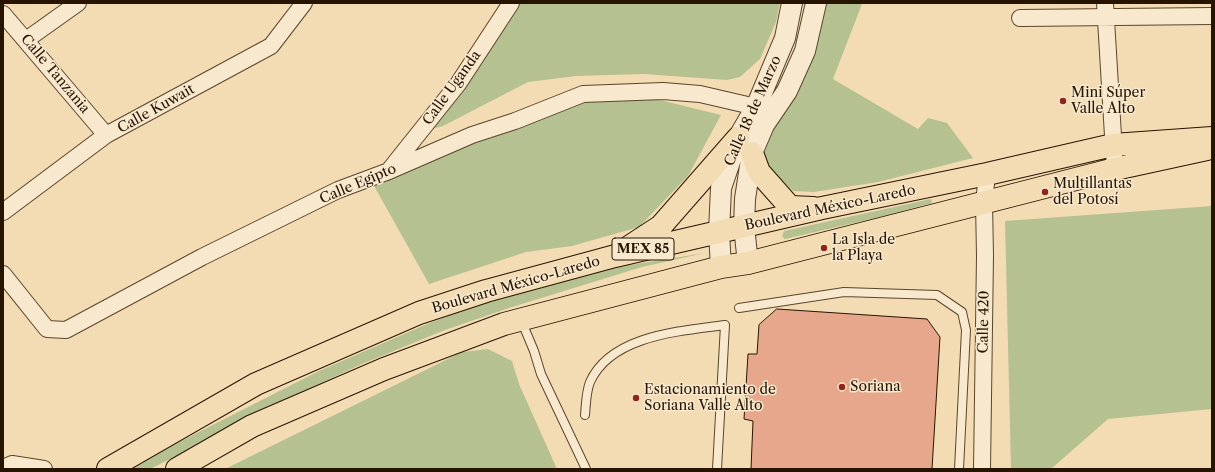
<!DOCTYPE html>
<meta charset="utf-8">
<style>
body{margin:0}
#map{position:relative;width:1215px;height:472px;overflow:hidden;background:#f3dbb3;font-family:"Libre Caslon Text",serif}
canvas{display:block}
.frame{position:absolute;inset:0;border:4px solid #271400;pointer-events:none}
</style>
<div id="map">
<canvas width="1215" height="472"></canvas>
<div class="frame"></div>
</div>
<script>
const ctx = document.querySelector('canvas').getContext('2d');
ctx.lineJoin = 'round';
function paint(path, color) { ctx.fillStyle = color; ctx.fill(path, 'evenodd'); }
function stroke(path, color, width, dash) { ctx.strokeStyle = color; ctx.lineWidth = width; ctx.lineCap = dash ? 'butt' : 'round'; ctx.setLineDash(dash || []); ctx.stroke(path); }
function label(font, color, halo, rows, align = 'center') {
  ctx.font = font + ' "Libre Caslon Text",serif'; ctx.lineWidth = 3; ctx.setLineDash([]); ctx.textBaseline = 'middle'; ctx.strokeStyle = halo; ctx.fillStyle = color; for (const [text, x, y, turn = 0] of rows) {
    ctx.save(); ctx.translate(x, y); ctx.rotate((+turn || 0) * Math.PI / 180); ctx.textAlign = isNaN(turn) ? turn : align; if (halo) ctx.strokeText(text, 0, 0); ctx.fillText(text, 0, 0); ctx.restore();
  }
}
paint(new Path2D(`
 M 513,3 L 780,3 L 776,22 L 760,59 L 740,77 L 727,80 L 644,74 L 576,76 L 528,82 L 443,126 L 421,132 Z
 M 825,3 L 862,4 L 833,79 L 918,129 L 928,118 L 947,123 L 973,158 L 878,182 L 814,192 L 793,191 C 780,179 769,167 759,153 L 814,57 Z
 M 604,89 L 664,101 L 721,115 L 688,176 L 639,227 L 572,246 L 526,252 L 429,284 L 373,184 Z
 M 931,199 L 932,203 L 884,216 L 785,239 L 782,236 L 784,231 Z
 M 1212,206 L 1212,409 L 1108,419 L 1051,469 L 1011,469 L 1005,221 Z
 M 705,253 L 642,267 L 512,307 L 445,330 L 362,364 L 321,383 L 150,469 L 126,469 L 319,371 L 427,324 L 482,303 L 592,271 Z
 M 488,349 L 512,361 L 519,384 L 557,469 L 225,469 L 462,352 Z`), '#b5c191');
const building = new Path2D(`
 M 777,309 L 927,319 L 940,337 L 932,469 L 751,469 L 753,421 L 744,419 L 748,354 L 757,354 L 759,325 Z`);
paint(building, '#e7a78c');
stroke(building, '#271400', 1);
const service = new Path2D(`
 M 739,308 L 844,292 L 937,295 L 962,312 L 966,330 L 959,469
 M 521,320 L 534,351 L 541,374 L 586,469
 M 585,415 C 586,404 586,392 590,382 C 611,335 681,331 725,325 L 717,469`);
const minor = new Path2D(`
 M 1105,3 L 1115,169
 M 3,14 L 106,135
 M 1020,18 L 1212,16
 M 26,40 L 78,3
 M 391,168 L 458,84 L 511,3
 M 3,212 L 106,135 L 271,46 L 304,3
 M 3,274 L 47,329 L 66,330 L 202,257 L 338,190 L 389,171 L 472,135 L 515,121 L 583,94 L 663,91 L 700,94 L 756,107
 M 3,468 L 12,464 L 44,469
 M 982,469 L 985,256 L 984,203 L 987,174`);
const tertiary = new Path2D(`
 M 748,263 L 744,227 L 745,199 L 752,153 L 764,125 L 787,91 L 805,51 L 816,3
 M 721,267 L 719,232 L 721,188 L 738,138 L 756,107 L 785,38 L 792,3`);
const primary = new Path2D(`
 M 752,153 L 759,172 L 790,207 L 813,208
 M 629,247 L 661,226 L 738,138
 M 108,469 L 256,384 L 419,313 L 486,291 L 615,256 L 822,208 L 987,174 L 1113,145 L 1212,138
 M 177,469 L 252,426 L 384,369 L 504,324 L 721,267 L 748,263 L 1115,169 L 1207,149`);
stroke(service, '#5a462d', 10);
stroke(minor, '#5a462d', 18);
stroke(tertiary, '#5a462d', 22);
stroke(primary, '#271400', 24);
stroke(service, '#f7e8ce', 8);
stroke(minor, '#f7e8ce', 16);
stroke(tertiary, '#f7e8ce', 20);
stroke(primary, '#f3dbb3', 22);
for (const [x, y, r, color] of [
 [1063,101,4,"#8f2418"],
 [1045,192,4,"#8f2418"],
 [824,248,4,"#8f2418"],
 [842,387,4,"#8f2418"],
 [636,398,4,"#8f2418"]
]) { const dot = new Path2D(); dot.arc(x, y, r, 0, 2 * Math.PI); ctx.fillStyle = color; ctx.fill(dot); stroke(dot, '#f7e8ce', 1.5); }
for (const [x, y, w] of [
 [643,249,62]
]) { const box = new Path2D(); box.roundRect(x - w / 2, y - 11, w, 22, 3); ctx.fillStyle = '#f7e8ce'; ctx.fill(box); stroke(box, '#271400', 1); }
label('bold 13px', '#271400', null, [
 ["MEX 85",643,249]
]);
label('14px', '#271400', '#f7e8ce', [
 ["Calle Tanzania",55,74,50],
 ["Calle Uganda",452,88,-54],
 ["Calle Kuwait",156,109,-29],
 ["Calle 18 de Marzo",753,111,-66],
 ["Calle Egipto",358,184,-23],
 ["Boulevard México-Laredo",830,208,-12],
 ["Boulevard México-Laredo",516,285,-16],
 ["Calle 420",984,322,-89]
]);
label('14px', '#271400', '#f7e8ce', [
 ["Mini Súper",1071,93],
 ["Valle Alto",1071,109],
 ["Multillantas",1053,184],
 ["del Potosí",1053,200],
 ["La Isla de",832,240],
 ["la Playa",832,256],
 ["Soriana",850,387],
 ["Estacionamiento de",644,390],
 ["Soriana Valle Alto",644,406]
], 'left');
</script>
